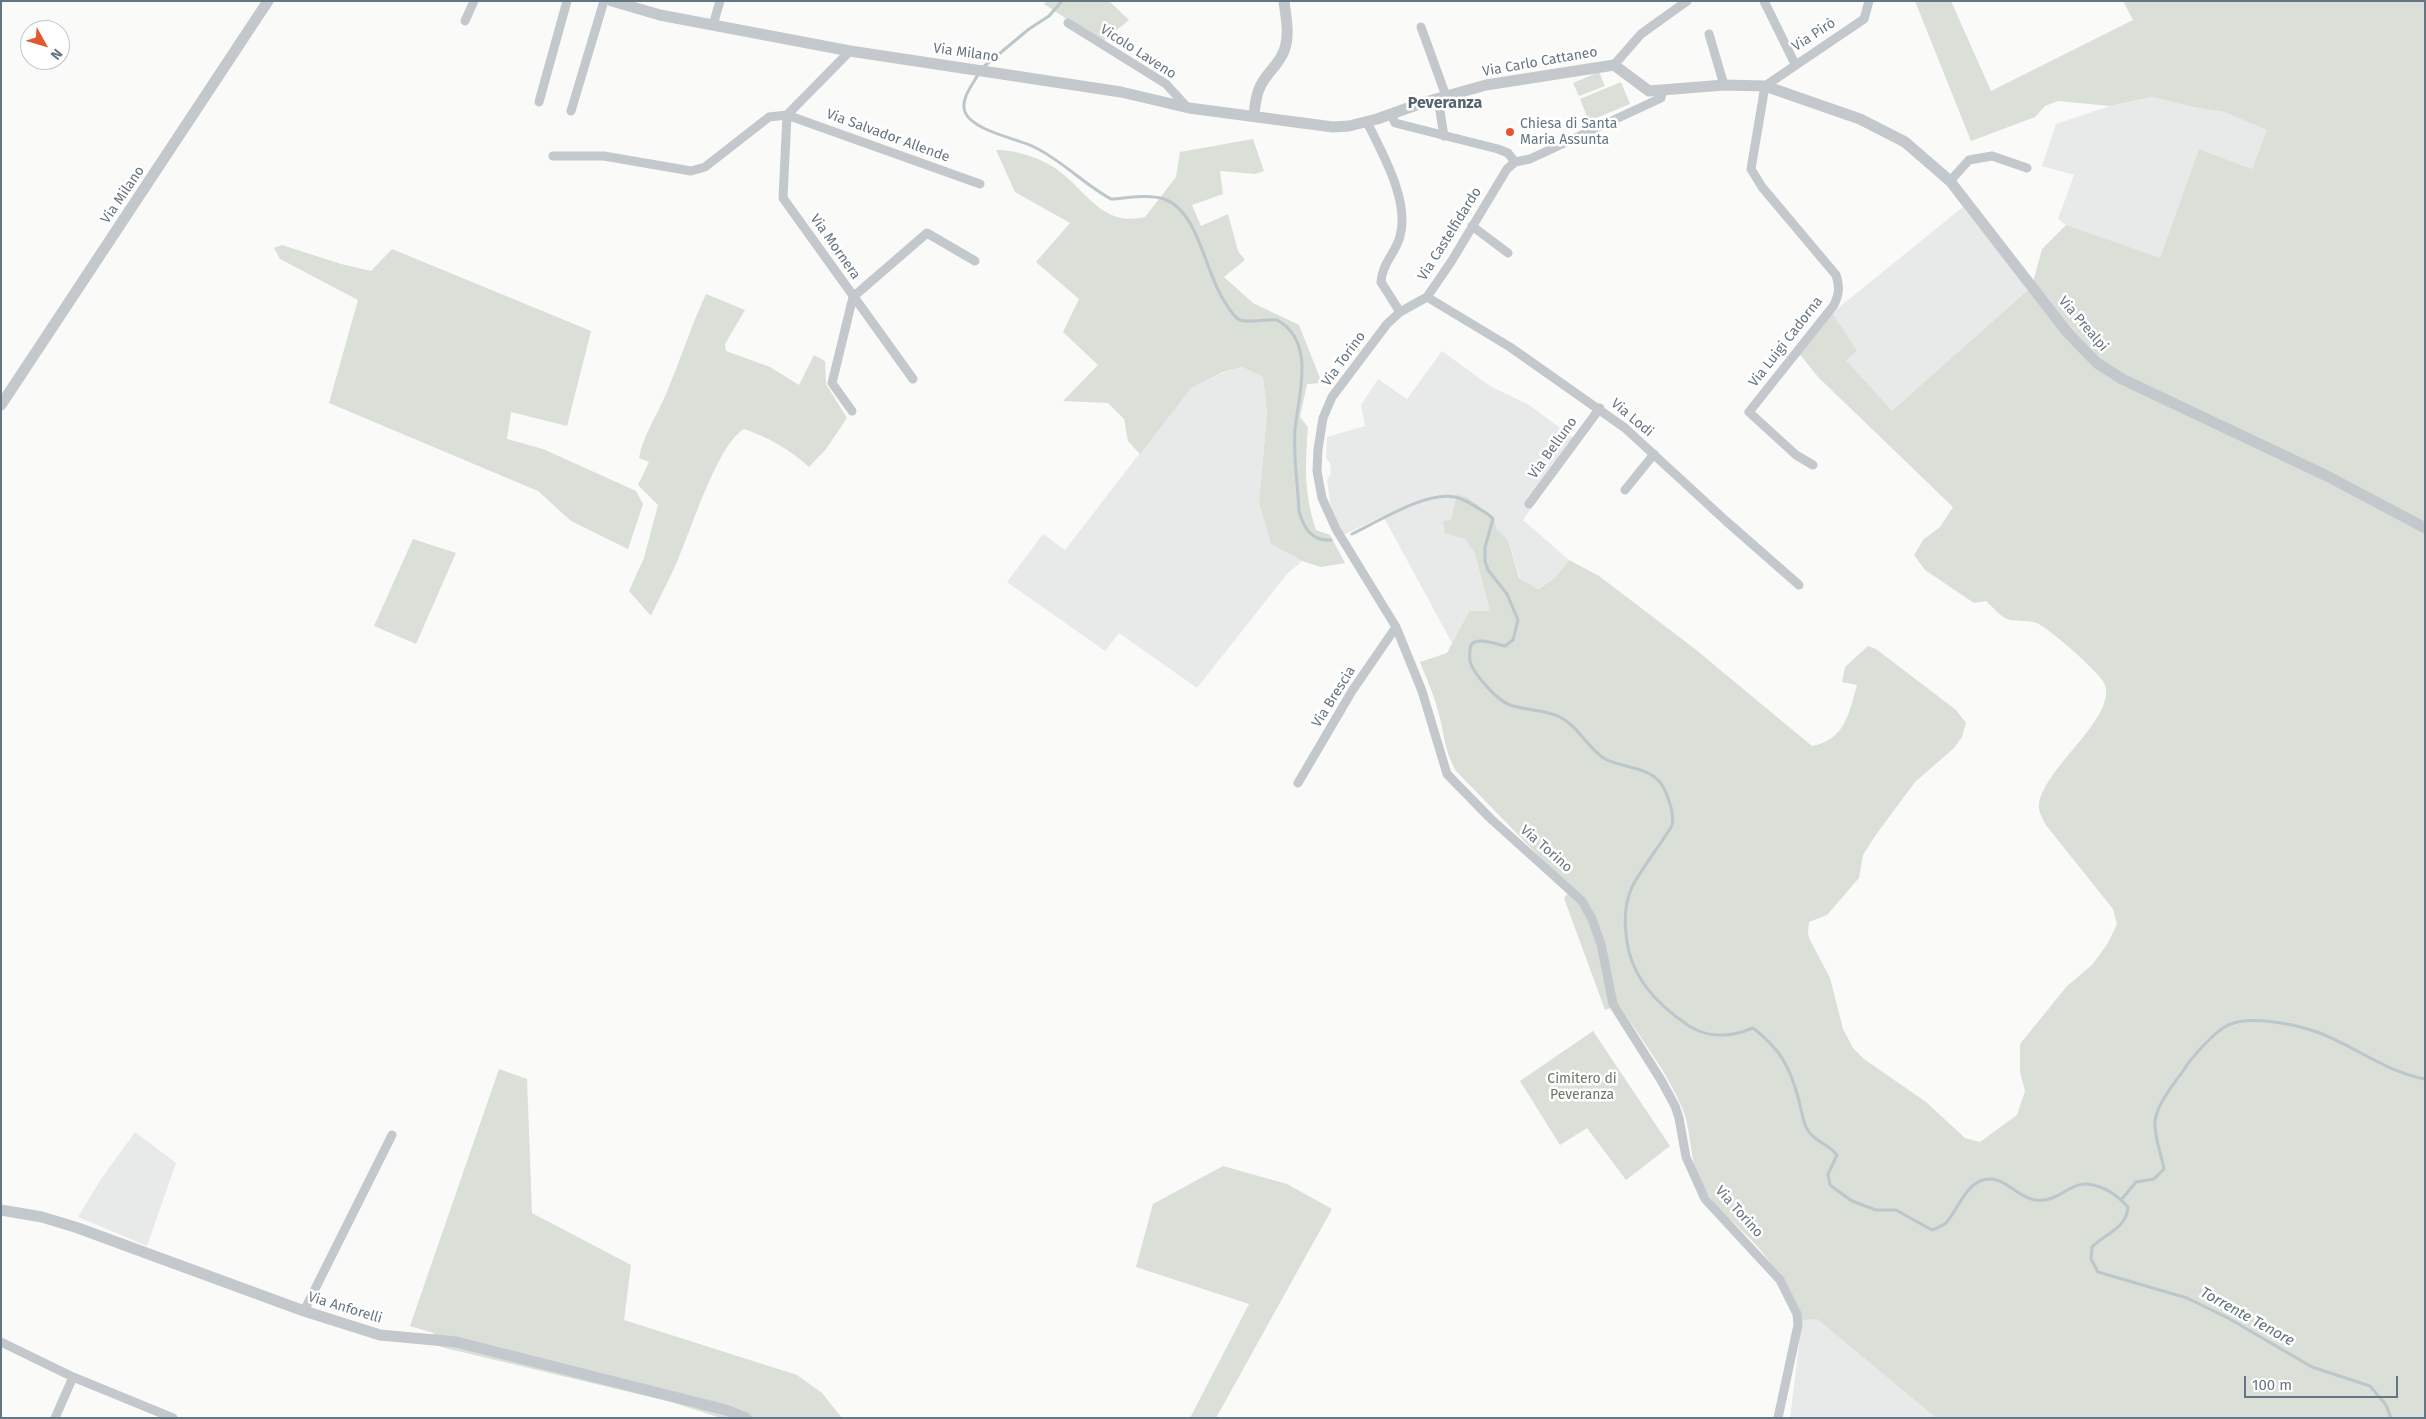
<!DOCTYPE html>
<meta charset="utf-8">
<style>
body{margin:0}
#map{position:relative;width:2426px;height:1419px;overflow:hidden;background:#fafaf8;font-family:"Fira Sans",sans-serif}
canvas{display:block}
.frame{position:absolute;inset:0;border:2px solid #657683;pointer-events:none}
.north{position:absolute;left:20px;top:20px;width:50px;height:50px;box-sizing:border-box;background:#fff;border:1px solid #c1c8cd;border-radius:50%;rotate:129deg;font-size:14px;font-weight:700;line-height:20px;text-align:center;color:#657683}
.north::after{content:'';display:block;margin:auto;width:18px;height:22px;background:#e4572e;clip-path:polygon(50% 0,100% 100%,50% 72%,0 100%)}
.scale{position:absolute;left:2244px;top:1376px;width:154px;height:22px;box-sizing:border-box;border:2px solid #657683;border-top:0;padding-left:6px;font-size:15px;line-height:18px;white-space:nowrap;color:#657683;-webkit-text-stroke:4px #fff;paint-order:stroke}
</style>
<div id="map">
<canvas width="2426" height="1419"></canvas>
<div class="frame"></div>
<div class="north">N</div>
<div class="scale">100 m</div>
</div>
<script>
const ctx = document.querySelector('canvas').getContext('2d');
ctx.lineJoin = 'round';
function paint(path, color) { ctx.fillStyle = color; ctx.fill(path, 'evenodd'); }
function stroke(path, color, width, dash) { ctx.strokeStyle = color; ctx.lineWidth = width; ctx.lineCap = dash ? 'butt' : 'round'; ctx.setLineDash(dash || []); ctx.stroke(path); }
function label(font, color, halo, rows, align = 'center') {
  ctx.font = font + ' "Fira Sans",sans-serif'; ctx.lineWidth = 5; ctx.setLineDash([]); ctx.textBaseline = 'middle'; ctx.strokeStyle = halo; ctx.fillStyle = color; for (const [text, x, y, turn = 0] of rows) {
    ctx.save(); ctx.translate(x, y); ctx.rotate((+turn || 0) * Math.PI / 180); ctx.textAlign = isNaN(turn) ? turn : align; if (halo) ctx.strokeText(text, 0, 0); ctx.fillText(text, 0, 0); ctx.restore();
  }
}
paint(new Path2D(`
 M 2152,97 L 2194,107 L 2224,112 L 2267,130 L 2252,169 L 2199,149 L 2160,259 L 2066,225 L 2058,219 L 2074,175 L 2042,166 L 2056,124 L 2110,106 Z
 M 1963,207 L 2028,289 L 1892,412 L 1846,360 L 1832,313 Z
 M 1442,351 L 1490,386 L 1529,405 L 1579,442 L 1523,520 L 1569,560 L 1555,578 L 1537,589 L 1520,578 L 1508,540 L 1496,528 L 1465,539 L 1475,554 L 1490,611 L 1469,611 L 1452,643 L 1383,516 L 1343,535 L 1331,509 L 1327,480 L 1331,473 L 1330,463 L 1326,458 L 1327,437 L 1365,426 L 1361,405 L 1378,379 L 1407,399 Z
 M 1242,367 L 1263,377 L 1267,413 L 1259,503 L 1271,544 L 1302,561 L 1287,574 L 1197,688 L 1119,633 L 1105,651 L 1007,582 L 1043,534 L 1065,550 L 1190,388 L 1225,372 Z
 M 135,1132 L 176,1163 L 147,1246 L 78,1217 L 101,1179 Z
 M 1816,1318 L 1936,1418 L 1790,1418 L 1802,1320 Z`), '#e8e9e9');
paint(new Path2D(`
 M 1046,1 L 1109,1 L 1129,20 L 1102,42 L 1044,4 Z
 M 1915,1 L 1951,1 L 1991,91 L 2133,20 L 2123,1 L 2425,1 L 2425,1418 L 1936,1418 L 1817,1319 L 1802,1320 C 1789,1292 1777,1268 1756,1245 C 1738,1225 1713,1207 1701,1183 C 1689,1159 1692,1133 1683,1110 C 1668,1073 1641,1039 1619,1005 L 1605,1010 L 1564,898 L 1571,889 L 1456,771 C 1443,747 1445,735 1438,711 C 1434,694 1426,678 1420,662 L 1447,653 L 1469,611 L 1490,611 L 1475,554 L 1465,539 L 1445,533 L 1443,521 L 1451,520 L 1457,494 L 1467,497 L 1494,517 L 1496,528 L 1508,540 L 1519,578 L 1538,589 L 1555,578 L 1569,560 L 1599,576 L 1695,649 L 1812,746 C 1845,740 1849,713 1857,685 L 1842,682 L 1845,667 L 1868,646 L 1876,649 L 1956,710 L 1966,723 L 1962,737 L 1954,748 L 1915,782 L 1875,836 L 1863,855 L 1859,878 L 1827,915 L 1809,922 L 1808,934 L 1810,940 L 1830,978 L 1843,1029 L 1853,1048 L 1864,1059 L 1926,1102 L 1965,1138 L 1980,1142 L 2017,1115 L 2025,1091 L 2020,1072 L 2020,1044 L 2067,986 L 2092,965 L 2108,943 L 2117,924 L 2113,909 L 2045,824 C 2043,818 2038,811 2039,806 C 2040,770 2123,714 2103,681 C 2094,668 2051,630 2037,623 C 2028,620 2019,622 2010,620 C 2001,618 1993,607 1986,601 L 1974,603 L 1925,570 L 1914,555 L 1924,539 L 1940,527 L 1953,507 L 1818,377 L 1798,352 L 1832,313 L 1857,351 L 1846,360 L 1892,411 L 2032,286 L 2042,249 L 2066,225 L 2160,258 L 2199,149 L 2252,169 L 2267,130 L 2224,112 L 2194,107 L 2152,97 L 2110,106 L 2058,101 L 2045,106 L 2035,117 L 1971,141 Z
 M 1599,72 L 1605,86 L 1579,96 L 1573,83 Z
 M 1621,82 L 1630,104 L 1589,121 L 1580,99 Z
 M 1253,139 L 1264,171 L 1255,174 L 1220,171 L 1223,194 L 1192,205 L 1201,226 L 1228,214 L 1238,251 L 1245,260 L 1224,277 L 1253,303 L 1299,325 L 1322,383 L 1307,384 L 1300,417 L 1308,427 C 1305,465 1304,493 1316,530 L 1330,535 L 1345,563 L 1321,567 L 1302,561 L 1271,544 L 1259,503 L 1267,413 L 1263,377 L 1242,367 L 1223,372 L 1191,388 L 1140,454 L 1128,441 L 1124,419 L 1108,403 L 1063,401 L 1098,365 L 1063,332 L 1079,299 L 1036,262 L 1070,223 L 1015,192 L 996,150 C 1019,150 1047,160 1064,175 C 1091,198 1105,226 1145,217 L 1176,177 L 1180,152 Z
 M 282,245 L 341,264 L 371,271 L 392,249 L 591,331 L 567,426 L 511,412 L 507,439 L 543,449 L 636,491 L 643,504 L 628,549 L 571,521 L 538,491 L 329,403 L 358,300 L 280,259 L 274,248 Z
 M 706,294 L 745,310 L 725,344 L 726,351 L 770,367 L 799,385 L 814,355 L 825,361 L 826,384 L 847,418 L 826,449 L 809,467 C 789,449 770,438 744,429 C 718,444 692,527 679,557 C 671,577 660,596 651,616 L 629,591 L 644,558 L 658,505 L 638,485 L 649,462 L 639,458 C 643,435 657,416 666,394 C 680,361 691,326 706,294 Z
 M 413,539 L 456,553 L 416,644 L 374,626 Z
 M 1593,1031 L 1670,1146 L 1626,1180 L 1587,1128 L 1560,1145 L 1520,1081 Z
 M 499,1069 L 527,1079 L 532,1213 L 631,1265 L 624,1320 L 797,1375 L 822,1393 L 842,1418 L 721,1418 L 671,1402 L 441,1347 L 433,1333 L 410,1326 Z
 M 1223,1166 L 1287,1184 L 1332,1209 L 1216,1418 L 1190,1418 L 1249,1304 L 1136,1267 L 1153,1204 Z`), '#dadfd7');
stroke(new Path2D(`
 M 982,68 L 1029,29 L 1049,16 L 1062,1
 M 979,73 C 973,84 960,99 965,112 C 972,130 1014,138 1032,146 C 1061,159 1083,184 1111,199 C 1128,198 1148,194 1164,199 C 1199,211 1205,274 1225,302 C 1229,308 1233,317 1240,320 C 1247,323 1268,319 1277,320 C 1317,342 1298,396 1295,430 C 1293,457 1298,485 1299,511 C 1304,529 1312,541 1331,540
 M 1352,534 C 1379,521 1426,491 1455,497 C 1466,499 1479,509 1489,515 L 1493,519 L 1485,547 L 1485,561 L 1488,570 L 1507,594 L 1518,620 L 1513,640 L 1505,646 C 1496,644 1470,634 1470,650 C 1470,653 1469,658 1470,661 C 1473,674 1498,701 1510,705 C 1525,710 1543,710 1558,716 C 1578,725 1587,748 1605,759 C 1621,767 1645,767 1658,780 C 1666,788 1675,813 1672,825 C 1671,829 1666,834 1664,838 C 1654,853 1642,869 1633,885 C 1625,901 1624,916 1626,933 C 1629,975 1655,1003 1689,1026 C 1710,1039 1731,1037 1753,1028 C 1780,1049 1789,1065 1798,1097 C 1801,1107 1802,1118 1806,1127 C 1813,1142 1828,1143 1837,1155 L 1828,1174 L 1830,1185 L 1852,1201 L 1876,1210 L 1896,1210 L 1932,1230 C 1937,1228 1942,1226 1946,1223 C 1957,1211 1965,1185 1983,1180 C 2004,1174 2017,1198 2035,1200 C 2063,1204 2069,1175 2100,1187 C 2111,1191 2120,1198 2128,1207 C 2127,1228 2105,1234 2092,1247 L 2091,1259 L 2098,1272 L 2187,1298 L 2228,1318 L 2312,1367 L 2370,1386 L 2386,1405 L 2391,1418
 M 2121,1200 L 2136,1182 L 2154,1179 L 2164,1169 C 2161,1154 2154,1136 2155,1121 C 2157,1104 2173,1085 2183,1071 C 2191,1058 2214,1032 2228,1025 C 2251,1015 2294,1024 2317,1032 C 2355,1046 2384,1071 2425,1079`), '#bbc7cb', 3);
stroke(new Path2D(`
 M 1764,1 L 1795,64
 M 465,21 L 474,1
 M 1068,23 L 1166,84 L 1188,108
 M 713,25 L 720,1
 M 1421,27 L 1446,96
 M 1709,34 L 1724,85
 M 1614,65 L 1641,34 L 1687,1
 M 1662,91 L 1661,98 L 1530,159 L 1515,162 L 1507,169 L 1451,262 L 1427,297 L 1400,312 L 1387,324 L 1332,397 L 1323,418 L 1318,449 L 1317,471 L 1322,498 L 1336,529 L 1396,627 L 1422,691 L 1447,774 L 1491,819 L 1582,901 L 1592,919 L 1601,944 L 1613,1004 L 1661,1080 L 1675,1106 L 1679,1118 L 1686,1157 L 1705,1199 L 1780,1280 L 1797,1314 L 1798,1325 L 1778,1418
 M 1438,99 L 1444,136
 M 539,102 L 567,1
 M 571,111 L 604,1
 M 1391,114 L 1395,123 L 1498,149 L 1508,153 L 1515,162
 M 787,115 L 783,198 L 913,379
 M 787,115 L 850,51
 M 1367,122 C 1382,153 1410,201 1400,236 C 1396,253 1382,263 1381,282 L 1400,312
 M 553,156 L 604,156 L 691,171 L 705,167 L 769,117 L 787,115 L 980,184
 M 1950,181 L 1969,160 L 1992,156 L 2027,168
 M 1472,226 L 1508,253
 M 1427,297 L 1510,347 L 1625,428 L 1726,521 L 1799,585
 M 852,411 L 832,383 L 853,297 L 927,233 L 975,261
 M 1813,465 L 1796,455 L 1749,412 L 1834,305 C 1839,294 1840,287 1836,275 L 1762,187 L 1751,169 L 1765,86 L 1864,19 L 1869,1
 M 1625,490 L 1654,454
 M 1529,504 L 1600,408
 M 1298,783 L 1352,691 L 1396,627
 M 304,1311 L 392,1135
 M 1,1342 L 73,1377 L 173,1418
 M 55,1418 L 73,1377`), '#c3c8cc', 9);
stroke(new Path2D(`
 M 612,1 L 660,15 L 850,51 L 1121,92 L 1189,108 L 1333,127 L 1349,126 L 1377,119 L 1422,103 L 1486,85 L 1614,65 L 1649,91 L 1724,85 L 1765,86 L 1860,119 L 1905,142 L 1950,181 L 2067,332 L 2097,363 L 2122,379 L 2327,476 L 2425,528
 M 1254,116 C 1255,105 1256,93 1262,83 C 1269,71 1279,64 1284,51 C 1290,35 1286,18 1284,1
 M 1,405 L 268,1
 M 1,1210 L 42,1217 L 78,1228 L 304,1311 L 380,1335 L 456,1342 L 726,1410 L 746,1418`), '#c3c8cc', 11);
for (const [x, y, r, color] of [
 [1510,132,5,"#e4572e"]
]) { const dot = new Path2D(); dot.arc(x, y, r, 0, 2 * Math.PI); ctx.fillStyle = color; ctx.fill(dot); stroke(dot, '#fff', 2); }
label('14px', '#657683', '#fff', [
 ["Via Pirò",1814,35,-33],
 ["Vicolo Laveno",1138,52,33],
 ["Via Milano",966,53,8],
 ["Via Carlo Cattaneo",1540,62,-10],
 ["Via Salvador Allende",888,136,20],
 ["Via Milano",123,195,-56],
 ["Via Castelfidardo",1450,234,-58],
 ["Via Mornera",835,247,55],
 ["Via Prealpi",2083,324,49],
 ["Via Luigi Cadorna",1786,342,-52],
 ["Via Torino",1344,359,-54],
 ["Via Lodi",1632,418,40],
 ["Via Belluno",1553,448,-54],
 ["Via Brescia",1334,697,-58],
 ["Via Torino",1546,849,41],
 ["Via Torino",1739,1212,48],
 ["Via Anforelli",345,1308,17]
]);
label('14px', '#657683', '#fff', [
 ["Chiesa di Santa",1520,124],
 ["Maria Assunta",1520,140]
], 'left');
label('14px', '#687a64', '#fff', [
 ["Cimitero di",1582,1079],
 ["Peveranza",1582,1095]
]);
label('italic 15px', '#60757c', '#fff', [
 ["Torrente Tenore",2247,1317,29]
]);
label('bold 16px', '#57646e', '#fff', [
 ["Peveranza",1445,104]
]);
</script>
